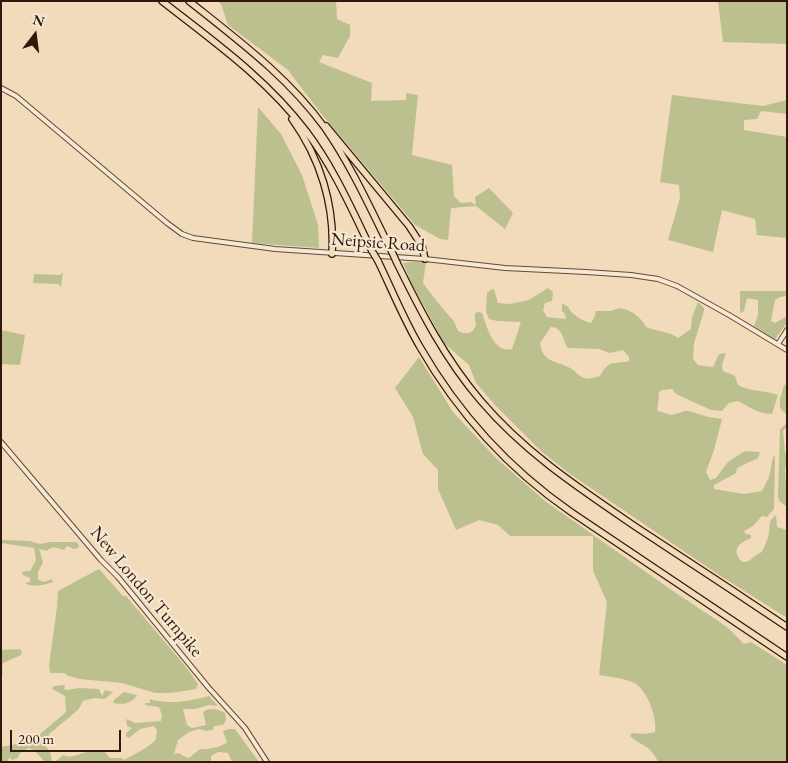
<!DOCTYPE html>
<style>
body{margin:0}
#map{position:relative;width:788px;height:763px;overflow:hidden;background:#f1dbba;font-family:"EB Garamond",serif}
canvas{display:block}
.frame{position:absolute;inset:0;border:2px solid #30190c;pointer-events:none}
.north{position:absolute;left:10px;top:10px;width:50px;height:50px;-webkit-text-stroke:4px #f6e8d2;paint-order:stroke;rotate:15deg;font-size:14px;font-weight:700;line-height:20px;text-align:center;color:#30190c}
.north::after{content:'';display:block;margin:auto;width:18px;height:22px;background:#30190c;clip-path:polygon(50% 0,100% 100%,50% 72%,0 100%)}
.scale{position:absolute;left:10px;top:730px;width:111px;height:22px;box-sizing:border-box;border:2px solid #30190c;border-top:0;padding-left:6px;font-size:15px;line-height:18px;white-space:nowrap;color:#30190c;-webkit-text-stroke:4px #f6e8d2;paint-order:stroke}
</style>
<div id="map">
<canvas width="788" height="763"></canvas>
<div class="frame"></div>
<div class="north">N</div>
<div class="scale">200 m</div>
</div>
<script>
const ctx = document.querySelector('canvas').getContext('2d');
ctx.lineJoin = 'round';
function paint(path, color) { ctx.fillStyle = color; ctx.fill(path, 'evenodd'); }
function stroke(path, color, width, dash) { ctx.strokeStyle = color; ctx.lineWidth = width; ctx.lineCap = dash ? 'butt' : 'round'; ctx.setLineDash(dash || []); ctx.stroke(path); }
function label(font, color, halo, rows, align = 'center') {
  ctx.font = font + ' "EB Garamond",serif'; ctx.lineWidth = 4.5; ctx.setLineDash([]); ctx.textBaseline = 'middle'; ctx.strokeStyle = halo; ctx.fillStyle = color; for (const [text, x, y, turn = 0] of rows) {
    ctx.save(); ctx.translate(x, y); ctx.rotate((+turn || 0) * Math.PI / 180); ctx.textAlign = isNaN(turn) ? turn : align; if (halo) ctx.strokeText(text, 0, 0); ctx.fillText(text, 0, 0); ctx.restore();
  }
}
paint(new Path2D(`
 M 217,1 L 336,1 L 337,19 L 350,25 L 350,36 L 338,58 L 323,55 L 319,62 L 372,83 L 371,101 L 406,100 L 406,93 L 418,95 L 412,155 L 452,165 L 454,196 L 461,203 L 471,202 L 476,205 L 475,197 L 489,188 L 513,213 L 505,229 L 476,206 L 451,208 L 448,240 L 440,239 L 415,225 L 319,111 L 288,70 L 228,25 L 221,4 Z
 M 718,1 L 787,1 L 787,44 L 723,42 Z
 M 672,95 L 763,106 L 787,100 L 787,114 L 761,111 L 757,119 L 744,120 L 744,130 L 787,137 L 787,238 L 757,235 L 755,219 L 722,210 L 713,252 L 668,240 L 680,198 L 679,185 L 660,182 Z
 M 258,107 L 281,134 L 302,175 L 318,225 L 319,248 L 252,243 Z
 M 412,262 L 426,262 L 423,283 C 432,295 442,308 452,319 C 456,322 455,329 460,332 C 465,334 471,334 474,329 C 478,325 474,319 475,314 L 477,312 L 482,313 C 487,327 493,353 512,349 L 521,322 L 497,321 L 489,319 L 486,312 L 487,293 L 492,289 L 494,289 L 498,303 L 510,304 L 529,300 L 548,288 L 553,292 L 552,301 L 545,303 L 543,310 L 547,317 L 566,319 L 565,314 L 562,311 L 562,303 L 568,307 C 571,314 583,321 591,323 L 594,318 L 596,311 L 611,311 L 619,308 C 632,310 640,316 646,327 C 658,332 668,331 678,338 L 691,329 L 692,317 L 698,302 L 704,308 L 704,311 L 694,343 L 693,359 L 698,365 L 713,367 L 719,354 L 726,353 L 722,365 L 723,371 L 735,376 L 738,385 C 750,392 765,390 778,395 L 772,414 C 756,413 752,408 738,401 L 729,403 L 722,411 L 711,410 L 676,394 L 672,389 L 662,390 L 659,392 L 658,406 L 657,408 L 658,411 L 672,415 L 685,411 L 689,411 L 708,417 L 722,419 L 714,450 L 706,472 L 710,480 L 716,478 L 728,462 L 745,451 L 760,452 L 758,458 L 737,468 L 736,473 L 714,485 L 714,489 L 744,494 L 762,491 L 769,477 L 773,457 L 775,456 L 774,509 L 767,517 L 762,516 L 753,526 L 744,531 L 746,534 L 751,535 L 751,538 C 742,542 732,547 739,558 C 741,561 741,562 745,562 C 751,562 755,554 762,552 C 764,547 768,539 769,533 C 770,524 768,521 776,515 L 777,527 L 787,530 L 787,618 L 719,575 L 570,474 L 541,451 L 495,405 L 476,383 L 469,365 L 444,343 L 411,282 L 403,263 ZM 551,327 C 564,328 562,340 568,348 L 599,349 L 610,353 L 623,350 L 629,357 L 629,361 C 614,365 610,358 600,376 C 595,377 590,380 585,378 C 579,377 576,372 572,369 C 557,360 543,364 540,343 Z
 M 63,272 L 61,287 L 58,284 L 33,283 L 34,274 L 60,275 Z
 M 787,290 L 787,296 L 780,297 L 775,300 L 771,321 L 775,323 L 786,317 L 787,323 L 775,339 L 754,326 L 758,315 L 758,300 L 747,298 L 744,311 L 740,313 L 740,291 L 786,291 Z
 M 1,330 L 25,335 L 20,365 L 1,364 Z
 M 419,357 L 453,412 L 496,458 L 545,501 L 673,591 L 727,627 L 744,644 L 751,642 L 787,665 L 787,762 L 658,762 C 651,745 641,746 630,736 L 632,733 L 645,734 L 655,732 C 657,718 648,690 634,683 C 624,678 611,677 599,675 L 607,602 L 593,571 L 593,536 L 510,536 L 498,525 L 479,520 L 456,530 L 438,489 L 438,470 L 423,454 L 413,417 L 395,388 Z
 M 787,384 L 787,415 L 780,408 L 780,399 L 784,385 Z
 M 787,423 L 787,427 L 783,431 L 785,453 L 787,453 L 787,467 L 785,468 L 787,507 L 779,501 L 778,496 L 780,429 Z
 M 1,540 L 30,541 L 40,544 L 50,542 L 76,542 L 79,545 L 78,548 L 74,549 L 67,546 L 64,550 C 58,548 52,545 47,551 L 39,549 L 43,562 L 38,572 L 38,580 L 44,582 L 52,579 L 53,582 C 45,585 32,588 25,583 L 30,582 L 30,578 L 23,575 L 22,573 L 24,571 L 30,571 L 36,560 L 34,548 L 1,543 Z
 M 99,569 L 123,596 L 126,596 L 186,667 L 198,684 L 196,689 L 171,693 L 155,693 L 122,683 L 80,679 L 69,676 L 64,673 L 50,673 L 49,665 L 57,607 L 58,591 Z
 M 1,650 L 20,649 L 22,652 L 21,655 L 3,663 L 2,667 L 3,673 L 2,674 L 1,674 Z
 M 65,685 L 64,689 L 66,690 L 79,688 L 99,689 L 102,696 L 105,690 L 113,692 L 105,699 L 94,698 L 83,701 L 78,710 L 49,734 L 46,746 L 50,752 L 52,761 L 56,761 L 63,755 C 73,759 78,754 87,752 C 93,750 97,753 103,750 L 110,758 L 122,758 L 124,760 C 134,754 149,748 156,739 L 157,730 L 154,726 L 140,729 L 129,738 L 126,736 L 126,733 L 132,728 L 127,726 L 126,719 L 135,723 L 161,721 L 162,715 L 159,707 L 145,705 L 145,703 L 150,703 L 150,699 C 168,705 191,701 209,696 L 218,706 L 209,705 L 195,709 L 183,709 L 187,725 L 192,728 L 206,725 L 203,712 C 209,707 218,709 225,713 L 226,720 L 223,725 L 214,726 L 213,730 L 207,731 L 199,729 L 189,732 L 178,740 L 174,754 L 179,753 L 183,756 L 189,758 L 200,749 C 207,750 222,747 227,742 L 223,731 L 228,729 L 235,729 L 259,762 L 232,762 L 228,753 L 218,752 L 211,756 L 211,762 L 94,762 L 93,760 L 92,762 L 45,762 L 34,750 L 29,748 L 20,753 L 18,758 L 12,760 L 9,757 L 8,762 L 1,762 L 1,747 L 32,741 L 66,712 L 65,696 L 52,689 L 54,686 Z
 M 124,692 L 137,695 C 131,704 123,705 113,703 L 114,700 Z`), '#bcc08e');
const tertiary = new Path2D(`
 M 1,88 L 16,96 L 167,223 L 182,234 L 193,238 L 275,249 L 425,259 L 505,268 L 586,272 L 631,275 L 658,279 L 677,286 L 729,315 L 787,350
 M 778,344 L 787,330
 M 1,442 L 101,560 L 118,577 L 208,687 L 245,728 L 267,762`);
const motorway = new Path2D(`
 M 162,1 C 213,41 267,79 306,131 C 334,168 352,210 372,251
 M 189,1 C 238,40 288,77 325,128 C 352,167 371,210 392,252
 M 292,119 C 320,158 335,205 332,254
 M 326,126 L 409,226 L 422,246 L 425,259
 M 378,261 C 392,290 404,320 420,347 C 458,413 509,469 571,512 L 787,657
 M 397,263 C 421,312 445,359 481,401 C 526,454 582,490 639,529 C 688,561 738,594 787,627`);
stroke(tertiary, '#604a38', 6);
stroke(motorway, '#30190c', 8);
stroke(tertiary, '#f6e8d2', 4);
stroke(motorway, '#f1dbba', 5.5);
const motorwayBridge = new Path2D(`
 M 372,251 L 378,261
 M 392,252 L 397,263`);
stroke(motorwayBridge, '#30190c', 8, []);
stroke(motorwayBridge, '#f1dbba', 5.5);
label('18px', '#30190c', '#f6e8d2', [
 ["Neipsic Road",378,243,4],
 ["New London Turnpike",146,592,50]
]);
</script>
